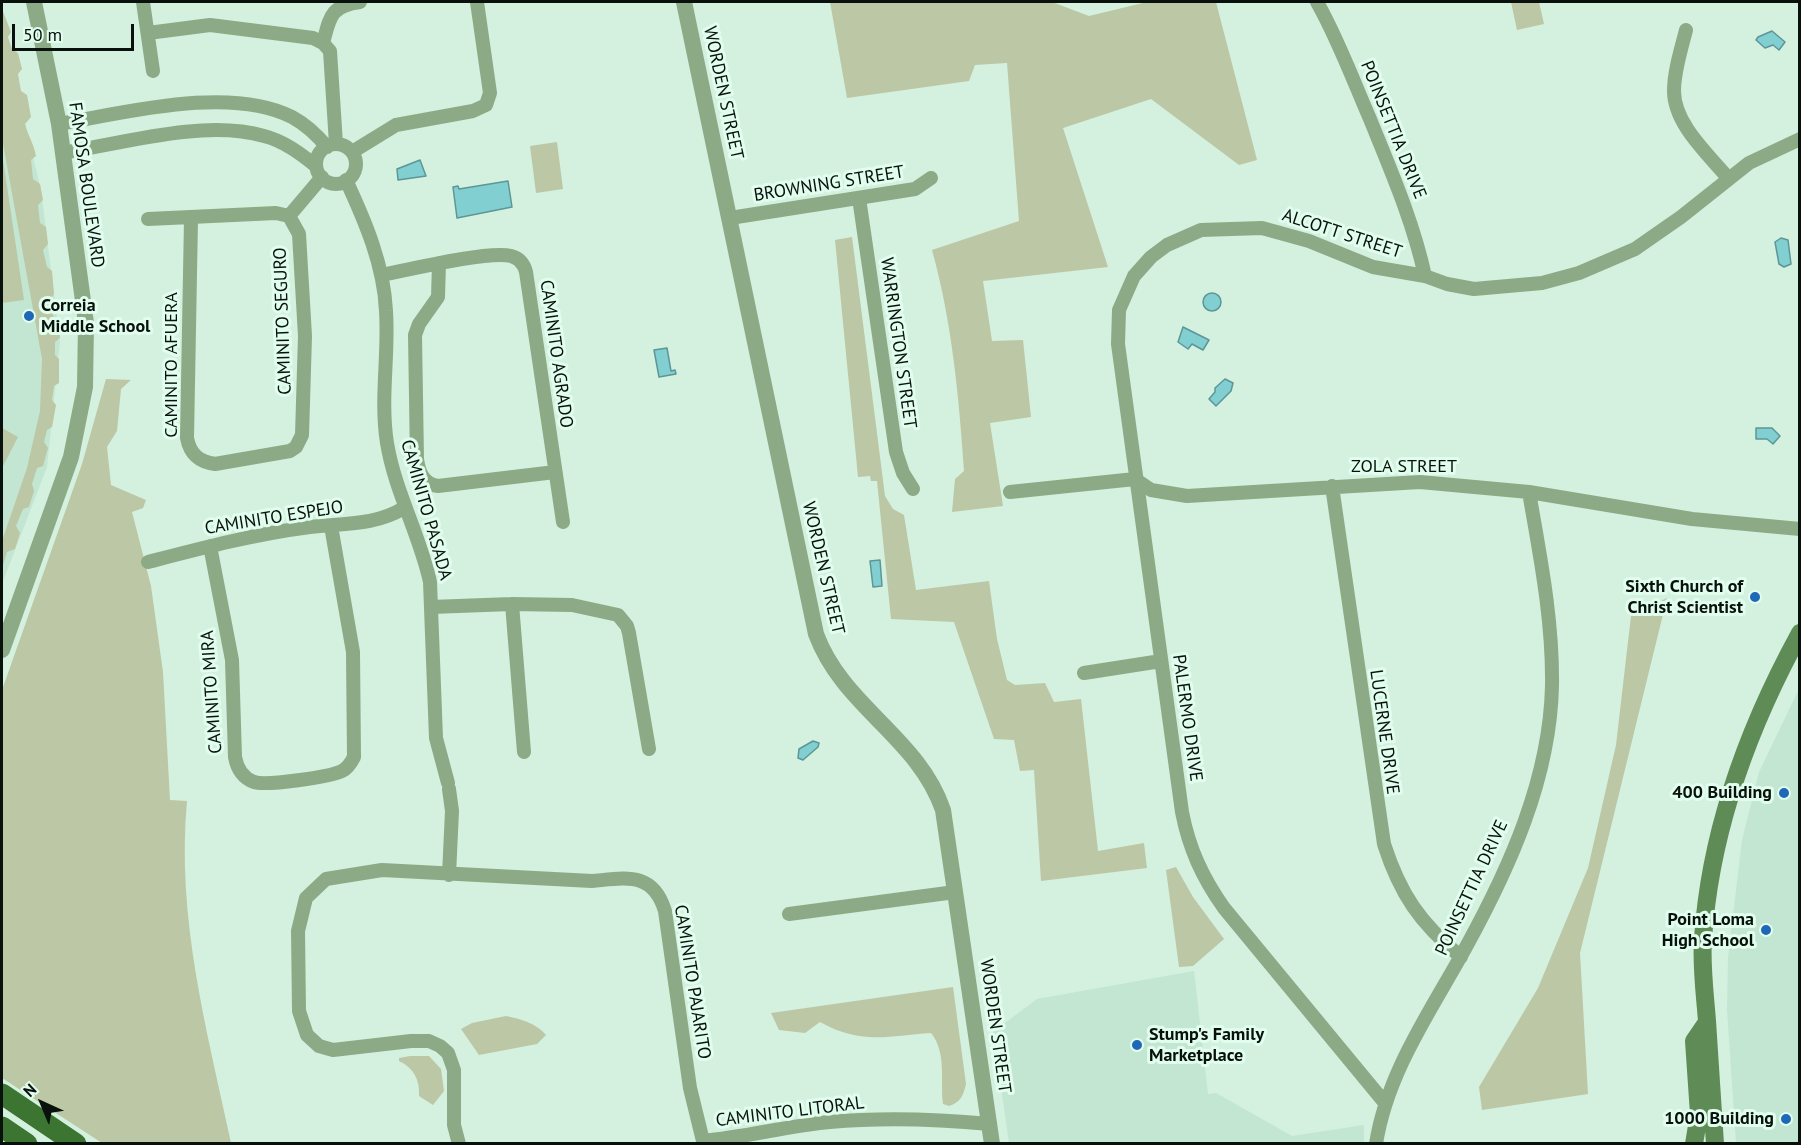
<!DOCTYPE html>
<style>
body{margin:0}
#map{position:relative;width:1801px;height:1145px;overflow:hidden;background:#d4f0df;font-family:"PT Sans",sans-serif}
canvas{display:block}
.frame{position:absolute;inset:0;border:3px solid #08110c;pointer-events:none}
.north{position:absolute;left:12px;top:1073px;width:60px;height:60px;-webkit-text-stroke:4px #e1fded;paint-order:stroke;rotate:316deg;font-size:16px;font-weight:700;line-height:24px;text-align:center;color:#08110c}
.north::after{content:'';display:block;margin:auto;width:21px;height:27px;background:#08110c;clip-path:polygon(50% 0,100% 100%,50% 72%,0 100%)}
.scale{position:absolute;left:12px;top:24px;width:122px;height:27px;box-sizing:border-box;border:3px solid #08110c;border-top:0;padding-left:8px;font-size:18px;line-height:21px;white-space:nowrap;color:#08110c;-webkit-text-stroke:4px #e1fded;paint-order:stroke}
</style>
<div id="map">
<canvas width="1801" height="1145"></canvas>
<div class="frame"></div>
<div class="north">N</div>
<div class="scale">50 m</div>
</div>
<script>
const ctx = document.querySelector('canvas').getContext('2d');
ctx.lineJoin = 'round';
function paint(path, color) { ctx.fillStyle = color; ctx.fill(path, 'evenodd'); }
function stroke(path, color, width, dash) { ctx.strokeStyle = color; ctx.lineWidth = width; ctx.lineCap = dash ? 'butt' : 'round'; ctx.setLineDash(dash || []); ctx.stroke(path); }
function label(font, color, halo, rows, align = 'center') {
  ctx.font = font + ' "PT Sans",sans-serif'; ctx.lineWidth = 6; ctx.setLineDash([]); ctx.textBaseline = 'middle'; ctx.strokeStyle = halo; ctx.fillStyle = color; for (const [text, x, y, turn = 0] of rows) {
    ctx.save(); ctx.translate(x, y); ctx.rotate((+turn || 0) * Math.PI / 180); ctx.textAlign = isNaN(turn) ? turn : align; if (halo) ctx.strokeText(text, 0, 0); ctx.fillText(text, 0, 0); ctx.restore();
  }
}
paint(new Path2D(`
 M 2,26 L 41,190 L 60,342 L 47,467 L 2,584 Z
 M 1799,689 L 1799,1143 L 1736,1143 L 1727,1009 L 1728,958 L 1742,840 L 1759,772 Z
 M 1194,971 L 1208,1094 L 1216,1093 L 1292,1136 L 1364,1125 L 1364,1143 L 1009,1143 L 993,1032 L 1037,999 Z`), '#c2e6d1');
paint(new Path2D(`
 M 830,2 L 1052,2 L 1089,16 L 1147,2 L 1216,2 L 1257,160 L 1239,165 L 1151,99 L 1063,128 L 1108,267 L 983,281 L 992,341 L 1023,340 L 1031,417 L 990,423 L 1003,506 L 952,512 L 955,479 L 964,471 C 959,397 952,322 932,250 L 1019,221 L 1007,63 L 975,65 L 969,81 L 847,98 Z
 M 1511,2 L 1539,2 L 1544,24 L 1517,30 Z
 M 2,9 L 11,32 L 8,37 L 12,49 L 18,53 L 22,69 L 18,74 L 21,91 L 27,95 L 31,117 L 25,124 C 28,136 34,144 36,156 L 31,160 L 33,179 L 40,184 L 43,200 L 38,205 L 40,223 L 46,227 L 48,244 L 43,250 L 47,267 L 52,271 L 54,294 L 51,299 L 53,316 L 58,320 L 60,338 L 55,342 L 55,355 L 59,359 L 59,383 L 54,386 L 52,400 L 56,405 L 52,427 L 47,430 L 44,442 L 48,448 L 43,466 L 37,468 L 32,484 L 34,491 L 29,507 L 23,509 L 16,526 L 20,533 L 15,549 L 7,552 L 2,569 L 2,541 L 27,468 L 40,411 L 42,359 L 2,138 Z
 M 557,142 L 563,189 L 536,193 L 530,146 Z
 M 2,153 L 24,300 L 2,303 Z
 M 852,237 L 885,496 L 893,509 L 904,515 L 916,590 L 989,581 L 997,639 L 1007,680 L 1015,685 L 1045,683 L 1054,702 L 1081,699 L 1098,851 L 1144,843 L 1147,868 L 1041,881 L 1034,770 L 1020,771 L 1014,740 L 994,739 L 954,622 L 891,619 L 877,481 L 871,481 L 870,476 L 858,477 L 835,240 Z
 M 106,379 L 131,380 L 121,389 L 117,431 L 107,447 L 111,485 L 146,500 L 143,508 L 132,512 L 151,586 L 163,672 L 170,800 L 187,801 C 176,918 207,1030 231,1143 L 102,1143 L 2,1078 L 2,690 L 82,464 Z
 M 2,428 L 18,437 L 2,468 Z
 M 1667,598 L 1580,953 L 1588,1094 L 1482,1110 L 1479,1087 L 1538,988 L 1588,868 L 1616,745 L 1631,616 Z
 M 1176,867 L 1193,897 L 1224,939 L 1193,966 L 1179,967 L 1166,870 Z
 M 953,987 L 966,1084 C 963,1096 961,1102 949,1106 L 943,1104 C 940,1080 947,1053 931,1033 C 887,1036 861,1045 820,1022 L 805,1033 L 779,1030 L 771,1013 Z
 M 506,1016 C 521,1019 536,1023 546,1035 L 537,1044 L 479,1055 L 461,1029 L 472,1023 Z
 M 410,1056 L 429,1056 L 441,1069 L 444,1091 L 433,1105 L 419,1096 C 420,1080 414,1068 399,1061 L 399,1058 Z`), '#bcc7a5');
const water = new Path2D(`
 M 1772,31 L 1785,42 L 1779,50 L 1773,45 L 1765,48 L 1756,40 L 1758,37 Z
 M 420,160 L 426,176 L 398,180 L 397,169 Z
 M 508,181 L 512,207 L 457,218 L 453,187 L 458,186 L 459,189 Z
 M 1781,238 L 1788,240 L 1791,264 L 1784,267 L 1779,264 L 1775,242 Z
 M1203 302a9 9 0 1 1 18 0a9 9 0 1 1-18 0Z
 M 1183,327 L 1209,340 L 1203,350 L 1192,344 L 1188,349 L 1178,342 Z
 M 667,348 L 671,371 L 675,370 L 676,374 L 659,377 L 654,350 Z
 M 1225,379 L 1233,383 L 1231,391 L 1216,406 L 1209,399 L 1215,392 L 1215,388 Z
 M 1756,428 L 1772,428 L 1780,436 L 1773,444 L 1767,439 L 1756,439 Z
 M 880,560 L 882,586 L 873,587 L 870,561 Z
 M 813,741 L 819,743 L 818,747 L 803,760 L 798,758 L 799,749 Z`);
paint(water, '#81cfd1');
stroke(water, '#5d9696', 1.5);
stroke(new Path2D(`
 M 143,2 L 153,71
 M 1317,2 C 1338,39 1353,80 1370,119 C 1391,171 1413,221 1425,276
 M 1686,30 C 1681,50 1674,71 1674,91 C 1674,124 1708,154 1728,178
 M 148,33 L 210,25 L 313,38 L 323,43 L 330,51 L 336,144
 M 323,43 C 330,17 330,6 360,2
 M 59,124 C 124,113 230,85 292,117 C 305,124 317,135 327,147
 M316 164a20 20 0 1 1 40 0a20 20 0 1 1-40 0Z
 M 352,152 L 396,125 L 473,111 L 486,105 L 490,93 L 477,2
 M 63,153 C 123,143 205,119 264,136 C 284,141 301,154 316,166
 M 346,180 C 365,221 384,265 386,311 C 389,355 380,399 387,443 C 395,492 420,535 430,582 L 436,738 L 448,783
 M 859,198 L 896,452 L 903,473 L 913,489
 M 289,216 L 322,177
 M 730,218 L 915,189 L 931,178
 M 148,219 L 276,213 L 289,216
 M 191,219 L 187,438 C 190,454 199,462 215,464 L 290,451 L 296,447 L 302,435 L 305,336 L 299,234 L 289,216
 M 439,263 L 438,297 L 419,324 L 415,335 L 417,459 C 419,472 423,484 438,486 L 555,472
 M 382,275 C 407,270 489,250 511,256 C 519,258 524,264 526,272 L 563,522
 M 1332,486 L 1384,844 C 1400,894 1420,923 1461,957
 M 1010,492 L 1135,479 L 1151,490 L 1187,496 L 1420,482 L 1529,492 L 1692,519 L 1800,529
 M 210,546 L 232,660 L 235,757 C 237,768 243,778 254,782 C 266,786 330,777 342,771 C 348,768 351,763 354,757 L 353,652 L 331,526
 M 148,562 C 202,548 255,534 310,527 C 344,523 374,526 404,508
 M 512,604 L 524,752
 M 431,607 L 512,604 L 572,605 L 618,615 L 627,626 L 629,633 L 649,749
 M 1084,673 L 1161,661
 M 449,875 L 452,811 L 449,789
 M 789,914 L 955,892
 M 1385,1103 L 1224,908 C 1202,877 1189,848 1182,812 L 1118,344 L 1119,310 L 1134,276 L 1151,257 L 1167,245 L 1201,230 L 1262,228 L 1309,241 L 1373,267 L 1425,276 L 1447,284 L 1474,289 L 1542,283 L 1579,273 L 1635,249 L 1681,217 L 1749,163 L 1800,139
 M 703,1141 C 746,1137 787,1126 830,1122 C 883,1117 937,1119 990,1124
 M 459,1144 L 454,1125 L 454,1070 L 448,1053 L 440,1046 L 429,1041 L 411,1041 L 333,1050 L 319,1046 L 307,1035 L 299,1011 L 298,931 L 306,898 L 326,879 L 382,870 L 592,881 C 626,878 653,871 665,911 L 690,1088 L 703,1141
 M 1376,1144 C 1387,1072 1432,1009 1466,947 C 1510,867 1550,778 1552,686 C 1553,620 1540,556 1529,492`), '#8caa86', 14);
stroke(new Path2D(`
 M 684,2 L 816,634 C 843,707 918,737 943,810 L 992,1144
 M 2,650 L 71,457 L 85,387 L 86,323 L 59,124 L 34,2`), '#8caa86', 16);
stroke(new Path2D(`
 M 1694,1144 L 1699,1114 L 1694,1041 L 1707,1022
 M 1715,1144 C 1712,1103 1710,1062 1707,1021 C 1705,994 1701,966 1703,939 C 1710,830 1748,728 1800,633`), '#5e8b56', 18);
stroke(new Path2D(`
 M 2,1094 L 76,1144
 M 2,1127 L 27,1144`), '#3b7531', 21);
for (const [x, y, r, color] of [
 [29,316,6,"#1f67b7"],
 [1755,597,6,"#1f67b7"],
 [1784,793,6,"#1f67b7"],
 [1766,930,6,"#1f67b7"],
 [1137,1045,6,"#1f67b7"],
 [1786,1119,6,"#1f67b7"]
]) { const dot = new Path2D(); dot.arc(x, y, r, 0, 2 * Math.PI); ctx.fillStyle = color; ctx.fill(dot); stroke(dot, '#e1fded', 2); }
label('18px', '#08110c', '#e1fded', [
 ["WORDEN STREET",723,93,78],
 ["POINSETTIA DRIVE",1393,130,68],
 ["BROWNING STREET",829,184,-9],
 ["FAMOSA BOULEVARD",86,185,82],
 ["ALCOTT STREET",1342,234,18],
 ["CAMINITO SEGURO",283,321,-92],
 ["WARRINGTON STREET",898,343,82],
 ["CAMINITO AGRADO",556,354,82],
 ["CAMINITO AFUERA",172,365,-90],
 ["ZOLA STREET",1404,467],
 ["CAMINITO PASADA",426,510,74],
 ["CAMINITO ESPEJO",274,518,-9],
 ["WORDEN STREET",823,568,77],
 ["CAMINITO MIRA",212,692,-94],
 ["PALERMO DRIVE",1187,718,82],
 ["LUCERNE DRIVE",1384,732,82],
 ["POINSETTIA DRIVE",1472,888,-65],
 ["CAMINITO PAJARITO",692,982,81],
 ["WORDEN STREET",995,1026,82],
 ["CAMINITO LITORAL",790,1112,-7]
]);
label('bold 18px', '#08110c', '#e1fded', [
 ["Correia",41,306,"left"],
 ["Middle School",41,327,"left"],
 ["Sixth Church of",1743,587],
 ["Christ Scientist",1743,608],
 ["400 Building",1772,793],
 ["Point Loma",1754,920],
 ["High School",1754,941],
 ["Stump's Family",1149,1035,"left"],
 ["Marketplace",1149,1056,"left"],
 ["1000 Building",1774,1119]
], 'right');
</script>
